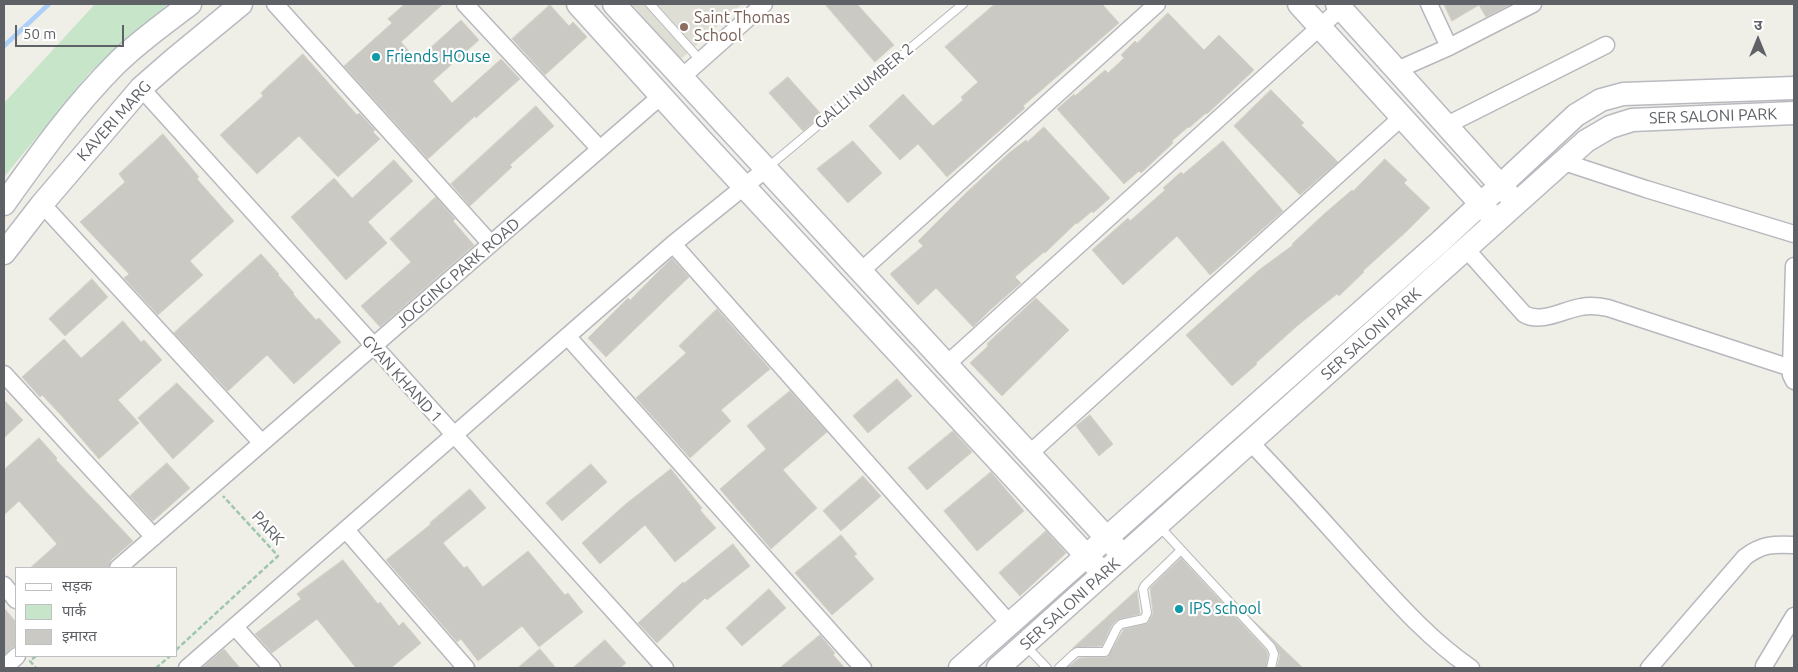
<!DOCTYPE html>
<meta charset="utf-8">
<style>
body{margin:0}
#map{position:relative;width:1798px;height:672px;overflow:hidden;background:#f0efe7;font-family:Ubuntu,"Noto Sans Devanagari",sans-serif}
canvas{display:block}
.frame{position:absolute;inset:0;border:5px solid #5e6166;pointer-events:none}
.legend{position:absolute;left:15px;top:567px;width:162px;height:90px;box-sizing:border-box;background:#fff;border:1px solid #bfc0c2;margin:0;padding:6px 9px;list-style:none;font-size:15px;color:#5e6166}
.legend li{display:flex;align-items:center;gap:10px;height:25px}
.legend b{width:25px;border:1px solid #bfc0c2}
.north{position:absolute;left:1733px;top:15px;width:50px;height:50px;-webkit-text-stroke:4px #fff;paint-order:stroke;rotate:0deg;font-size:14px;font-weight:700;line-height:20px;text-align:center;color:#5e6166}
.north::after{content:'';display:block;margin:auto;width:18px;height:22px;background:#5e6166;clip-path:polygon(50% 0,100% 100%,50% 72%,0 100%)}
.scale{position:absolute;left:15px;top:25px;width:109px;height:22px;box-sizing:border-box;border:2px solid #5e6166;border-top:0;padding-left:6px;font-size:15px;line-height:18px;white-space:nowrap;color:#5e6166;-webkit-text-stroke:4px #fff;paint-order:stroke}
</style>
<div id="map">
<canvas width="1798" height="672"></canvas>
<div class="frame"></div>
<ul class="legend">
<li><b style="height:6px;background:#fff"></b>सड़क</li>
<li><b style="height:14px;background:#c6e5c9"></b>पार्क</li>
<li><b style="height:14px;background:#cbc9c4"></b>इमारत</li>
</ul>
<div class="north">उ</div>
<div class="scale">50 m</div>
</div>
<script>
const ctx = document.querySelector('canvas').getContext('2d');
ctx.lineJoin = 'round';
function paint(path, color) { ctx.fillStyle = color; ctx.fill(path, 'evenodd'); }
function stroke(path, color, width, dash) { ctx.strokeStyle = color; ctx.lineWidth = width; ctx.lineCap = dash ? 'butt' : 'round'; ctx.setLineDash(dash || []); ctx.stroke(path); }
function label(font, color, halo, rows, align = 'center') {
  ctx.font = font + ' Ubuntu,sans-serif'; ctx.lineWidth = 4.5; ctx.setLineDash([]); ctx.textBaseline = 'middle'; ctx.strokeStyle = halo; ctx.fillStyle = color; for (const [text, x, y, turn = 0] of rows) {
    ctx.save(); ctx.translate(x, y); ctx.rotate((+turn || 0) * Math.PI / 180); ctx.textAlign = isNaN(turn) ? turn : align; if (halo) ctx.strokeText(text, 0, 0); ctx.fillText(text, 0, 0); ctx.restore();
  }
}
paint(new Path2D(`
 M 632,4 L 742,4 L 680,60 Z`), '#dfded5');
paint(new Path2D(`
 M 95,4 L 168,4 L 90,72 L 4,177 L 4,103 Z`), '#c6e5c9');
stroke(new Path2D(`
 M 4,46 L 49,4`), '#add0fa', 4.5);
const building = new Path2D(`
 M 405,4 L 443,4 L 401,42 L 417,60 L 461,20 L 479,40 L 433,81 L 452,103 L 501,59 L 520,79 L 476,118 L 475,116 L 428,159 L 344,66 L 392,23 L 388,19 Z
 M 825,4 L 857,4 L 894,45 L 875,62 Z
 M 995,4 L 1102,4 L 1119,23 L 1023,106 L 1025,108 L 947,177 L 918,144 L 900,160 L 869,126 L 903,94 L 933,126 L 963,100 L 961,97 L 978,82 L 945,47 Z
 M 1444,4 L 1512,4 L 1486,17 L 1479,5 L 1452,21 Z
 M 550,5 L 569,26 L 573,22 L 587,37 L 545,75 L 512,39 Z
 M 1168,13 L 1204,50 L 1219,35 L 1254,70 L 1207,114 L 1206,113 L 1189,128 L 1188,127 L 1172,141 L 1173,143 L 1141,173 L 1139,171 L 1124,184 L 1057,109 L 1074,94 L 1075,96 L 1105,70 L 1108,73 L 1124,58 L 1121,55 L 1135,41 L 1137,43 Z
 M 303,54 L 357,115 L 359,113 L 375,130 L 373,132 L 380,139 L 338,177 L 299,136 L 257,174 L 220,135 L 263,96 L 261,93 Z
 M 788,77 L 822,115 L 803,131 L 769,93 Z
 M 1271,90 L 1304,123 L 1301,125 L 1338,162 L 1300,195 L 1234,126 Z
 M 536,106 L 554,126 L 510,165 L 512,167 L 470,206 L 451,184 Z
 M 1044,127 L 1110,198 L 1093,213 L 1092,211 L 1077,224 L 1076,223 L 1045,253 L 1044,252 L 1015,277 L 1021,283 L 989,311 L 973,327 L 936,288 L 918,305 L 890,274 L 923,246 L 918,241 L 965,194 L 1009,153 L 1026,140 L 1027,142 Z
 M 163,134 L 199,177 L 197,179 L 234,221 L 190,261 L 203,275 L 158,315 L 124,278 L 129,274 L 80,222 L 125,182 L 119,174 Z
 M 853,141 L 882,173 L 848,203 L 817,169 Z
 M 1223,141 L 1283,211 L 1210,275 L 1177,236 L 1123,285 L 1092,250 L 1128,218 L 1130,221 L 1165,190 L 1163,188 L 1181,172 L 1183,174 Z
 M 1385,159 L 1407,180 L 1404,183 L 1430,208 L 1407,231 L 1363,271 L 1364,272 L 1339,296 L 1337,294 L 1297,326 L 1256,363 L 1257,364 L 1232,386 L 1186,335 L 1259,270 L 1293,245 L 1292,244 L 1324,214 L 1352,190 L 1353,191 Z
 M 394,160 L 413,181 L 368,222 L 387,243 L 346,280 L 291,217 L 334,178 L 352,198 Z
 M 436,197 L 455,219 L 453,221 L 474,245 L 380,327 L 361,306 L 411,262 L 390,239 Z
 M 261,254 L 279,274 L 278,275 L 294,293 L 293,294 L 316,320 L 319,318 L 341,342 L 294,384 L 267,355 L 228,391 L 174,333 Z
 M 672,258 L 689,277 L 606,357 L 588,338 L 628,298 L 630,300 Z
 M 92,279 L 108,297 L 65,336 L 49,319 Z
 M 1036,298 L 1069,330 L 1002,396 L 970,363 L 988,346 L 987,344 Z
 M 717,309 L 770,369 L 721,410 L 731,421 L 690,458 L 636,398 L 686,353 L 679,346 Z
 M 123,321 L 141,342 L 144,340 L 162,360 L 118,400 L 139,423 L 99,459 L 60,414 L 42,395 L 40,397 L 22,377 L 64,339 L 81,358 Z
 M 897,379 L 912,396 L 868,433 L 853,416 Z
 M 177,383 L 214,421 L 173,459 L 138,418 Z
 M 790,391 L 827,432 L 783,470 L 817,508 L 771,549 L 720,489 L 766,449 L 747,426 Z
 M 4,400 L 23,420 L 4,438 Z
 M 1090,415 L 1113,444 L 1099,456 L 1076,426 Z
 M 953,431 L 972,452 L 927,490 L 908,468 Z
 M 39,438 L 57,458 L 56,460 L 133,541 L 111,560 L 108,568 L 30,568 L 57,544 L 19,501 L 4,515 L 4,470 Z
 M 167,463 L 190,488 L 153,521 L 130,496 Z
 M 591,464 L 607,482 L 562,521 L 546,503 Z
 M 671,469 L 702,508 L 700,510 L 716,528 L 675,562 L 645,525 L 600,564 L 582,543 L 627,503 Z
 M 991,472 L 1024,511 L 977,551 L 944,511 Z
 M 863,476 L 881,496 L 841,531 L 823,511 Z
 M 470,489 L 486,508 L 443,543 L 464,568 L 467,566 L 483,587 L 528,551 L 565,595 L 568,593 L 583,612 L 539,647 L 522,626 L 478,661 L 461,639 L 457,642 L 386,560 L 431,524 L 430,523 Z
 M 1046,531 L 1066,553 L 1020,596 L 999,573 Z
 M 841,535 L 857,554 L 854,556 L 874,579 L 832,615 L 795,573 Z
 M 733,544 L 750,566 L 707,600 L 705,598 L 657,643 L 638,623 L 683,582 L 684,583 Z
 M 1181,558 L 1266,650 L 1268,655 L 1266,668 L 1067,668 L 1079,658 L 1107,657 L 1124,629 L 1148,623 L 1153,613 L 1150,588 Z
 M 343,560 L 378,604 L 380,602 L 399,626 L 403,622 L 421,643 L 391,668 L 356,668 L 317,619 L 272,653 L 255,634 L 301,599 L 297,594 Z
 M 769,589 L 786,608 L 742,646 L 726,628 Z
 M 1137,590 L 1140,614 L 1117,620 L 1112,625 L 1102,646 L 1073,648 Z
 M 4,608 L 16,622 L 16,646 L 11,648 L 4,655 Z
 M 1255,622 L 1303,668 L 1277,668 L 1280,655 L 1276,645 Z
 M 820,635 L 835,653 L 833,655 L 845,668 L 780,668 Z
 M 605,640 L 626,663 L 620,668 L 573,668 Z
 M 224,649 L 240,668 L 202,668 L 217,655 Z
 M 540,649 L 556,668 L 518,668 Z`);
paint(building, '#cbc9c4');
stroke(building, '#d4d1c6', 1);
const lane = new Path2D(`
 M 650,4 L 701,61
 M 767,168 L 963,4
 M 1159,526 L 1271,647 L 1274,654 L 1271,668
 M 1026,646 L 1047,668
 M 1059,668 L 1074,654 L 1077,652 L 1105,652 L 1117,628 L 1121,624 L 1144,619 L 1147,613 L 1143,589 L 1145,585 L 1181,550`);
const street = new Path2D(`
 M 275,4 L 491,244
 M 465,4 L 600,149
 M 1429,4 L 1449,47
 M 1397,70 L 1449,47 L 1533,4
 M 682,77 L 764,4
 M 141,88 L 665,668
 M 1447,125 L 1606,45
 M 1564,162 L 1646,189 L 1794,234
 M 42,204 L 261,442
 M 673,244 L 1010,624
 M 1466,249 L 1524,314 C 1541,324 1563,310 1581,307 C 1590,305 1599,306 1608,308 L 1791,368
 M 1794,266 L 1791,368 L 1791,375 L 1794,381
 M 861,271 L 1157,4
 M 568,337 L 863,668
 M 947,364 L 1341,8
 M 4,374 L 154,537
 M 1250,442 C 1292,485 1331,530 1371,574 C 1402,608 1433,642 1471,668
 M 1029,454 L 1402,117
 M 346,530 L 466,668
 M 118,568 L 661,96
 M 4,585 L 16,600
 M 235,627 L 272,668
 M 1764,666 L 1794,616
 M 4,668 L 17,656
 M 187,668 L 673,244 L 766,169
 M 1649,668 L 1745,557 C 1762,544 1774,544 1794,545`);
const secondary = new Path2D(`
 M 578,4 L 702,141 L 1096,566
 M 614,4 L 1116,548
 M 1299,4 L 1491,215
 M 1337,4 L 1510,196
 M 4,204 C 39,155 73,107 116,64 C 138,42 165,23 190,4
 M 4,253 L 42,204 L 141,88 L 173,60 L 241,4
 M 960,668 L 1441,241 L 1576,115 L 1601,100 L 1623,94 L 1794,88
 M 998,668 L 1586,141 L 1610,127 L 1632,120 L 1794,113`);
stroke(lane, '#b7b8bd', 10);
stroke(street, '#b7b8bd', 19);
stroke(secondary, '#b8bac0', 25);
stroke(new Path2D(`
 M 176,650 L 278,556 L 223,496
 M 36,656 L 30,661 L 36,668
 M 156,668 L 170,656`), '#9ec6ae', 2.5, [5, 2.5]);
stroke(lane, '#fff', 8);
stroke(street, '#fff', 16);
stroke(secondary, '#fff', 22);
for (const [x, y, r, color] of [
 [684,27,5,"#8d6e63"],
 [376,57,5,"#0f9aa8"],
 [1179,609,5,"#0f9aa8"]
]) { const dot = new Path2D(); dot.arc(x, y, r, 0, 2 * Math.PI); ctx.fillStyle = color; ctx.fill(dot); stroke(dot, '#fff', 2); }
label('16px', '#785e54', '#fff', [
 ["Saint Thomas",694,18],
 ["School",694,36]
], 'left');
label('16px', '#0d838f', '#fff', [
 ["Friends HOuse",386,57],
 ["IPS school",1189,609]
], 'left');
label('16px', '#5e6166', '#fff', [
 ["GALLI NUMBER 2",864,86,-40],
 ["SER SALONI PARK",1713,116,-2],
 ["KAVERI MARG",114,121,-48],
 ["JOGGING PARK ROAD",458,273,-41],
 ["SER SALONI PARK",1371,334,-42],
 ["GYAN KHAND 1",402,379,48],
 ["PARK",268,528,48],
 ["SER SALONI PARK",1070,604,-42]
]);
</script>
